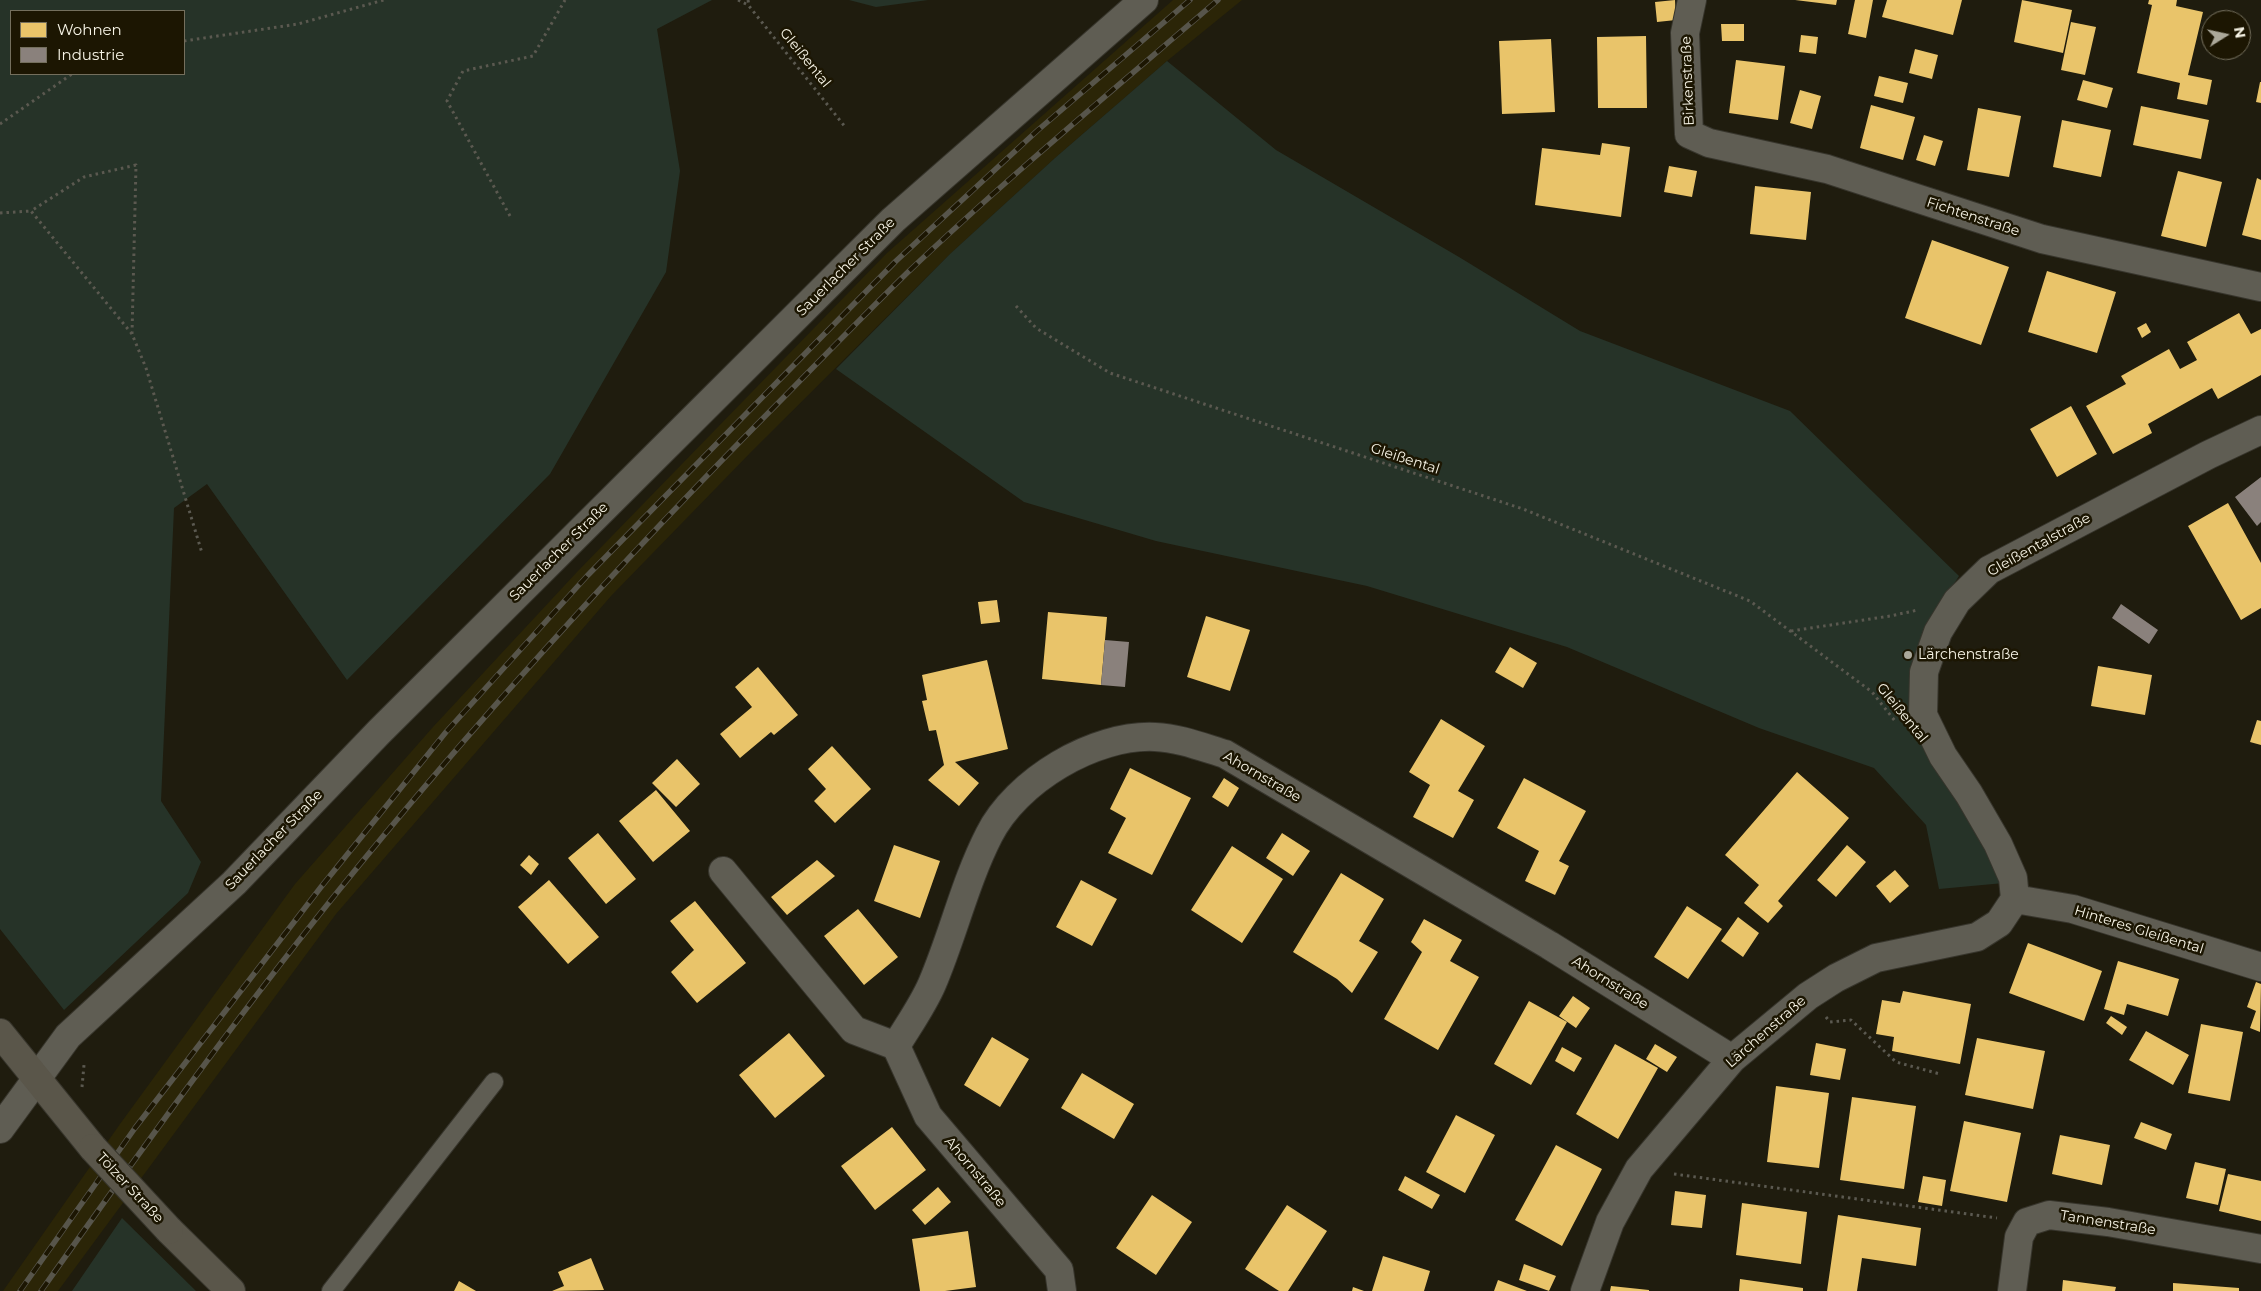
<!DOCTYPE html>
<meta charset="utf-8">
<style>
body{margin:0}
#map{position:relative;width:2261px;height:1291px;overflow:hidden;background:#1f1c0e;font-family:Montserrat,sans-serif}
canvas{display:block}
.legend{position:absolute;left:10px;top:10px;width:175px;height:65px;box-sizing:border-box;background:#1c1602;border:1px solid #746f5d;margin:0;padding:6px 9px;list-style:none;font-size:15px;color:#f7f4e6}
.legend li{display:flex;align-items:center;gap:10px;height:25px}
.legend b{width:25px;border:1px solid #746f5d}
.north{position:absolute;left:2201px;top:10px;width:50px;height:50px;box-sizing:border-box;background:#1c1602;border:1px solid #746f5d;border-radius:50%;rotate:80deg;font-size:14px;font-weight:700;line-height:20px;text-align:center;color:#f7f4e6}
.north::after{content:'';display:block;margin:auto;width:18px;height:22px;background:#aba89a;clip-path:polygon(50% 0,100% 100%,50% 72%,0 100%)}
</style>
<div id="map">
<canvas width="2261" height="1291"></canvas>
<ul class="legend">
<li><b style="height:14px;background:#e9c46a"></b>Wohnen</li>
<li><b style="height:14px;background:#8a817c"></b>Industrie</li>
</ul>
<div class="north">N</div>
</div>
<script>
const ctx = document.querySelector('canvas').getContext('2d');
ctx.lineJoin = 'round';
function paint(path, color) { ctx.fillStyle = color; ctx.fill(path, 'evenodd'); }
function stroke(path, color, width, dash) { ctx.strokeStyle = color; ctx.lineWidth = width; ctx.lineCap = dash ? 'butt' : 'round'; ctx.setLineDash(dash || []); ctx.stroke(path); }
function label(font, color, halo, rows, align = 'center') {
  ctx.font = font + ' Montserrat,sans-serif'; ctx.lineWidth = 5; ctx.setLineDash([]); ctx.textBaseline = 'middle'; ctx.strokeStyle = halo; ctx.fillStyle = color; for (const [text, x, y, turn = 0] of rows) {
    ctx.save(); ctx.translate(x, y); ctx.rotate((+turn || 0) * Math.PI / 180); ctx.textAlign = isNaN(turn) ? turn : align; if (halo) ctx.strokeText(text, 0, 0); ctx.fillText(text, 0, 0); ctx.restore();
  }
}
paint(new Path2D(`
 M 1173,0 L 1242,0 L 1167,61 L 1055,158 L 950,254 L 753,450 L 611,596 L 336,914 L 58,1291 L 3,1291 L 120,1124 L 295,884 L 433,727 L 577,572 L 887,253 Z`), '#2b2507');
paint(new Path2D(`
 M 0,0 L 712,0 L 657,29 L 680,171 L 666,272 L 550,474 L 347,680 L 207,484 L 174,508 L 161,801 L 201,862 L 188,893 L 64,1010 L 0,929 ZM 11,11 L 184,11 L 184,74 L 11,74 Z
 M 849,0 L 928,0 L 876,7 Z
 M 1167,61 L 1276,150 L 1459,257 L 1580,331 L 1790,411 L 1959,576 L 1925,629 L 1911,674 L 1964,801 L 2004,883 L 1939,889 L 1926,825 L 1874,768 L 1759,728 L 1567,647 L 1367,586 L 1156,541 L 1024,502 L 836,369 L 950,254 L 1055,158 Z
 M 122,1218 L 196,1291 L 72,1291 Z`), '#263328');
paint(new Path2D(`
 M 1675,0 L 1676,20 L 1657,22 L 1655,2 Z
 M 1795,0 L 1837,0 L 1836,5 Z
 M 1855,0 L 1873,0 L 1866,38 L 1848,34 Z
 M 1887,0 L 1962,0 L 1953,35 L 1882,17 Z
 M 2022,0 L 2072,10 L 2063,53 L 2014,42 Z
 M 2149,0 L 2177,0 L 2176,6 L 2203,12 L 2188,75 L 2212,80 L 2207,105 L 2177,99 L 2180,83 L 2137,73 L 2152,5 L 2148,4 Z
 M 2071,22 L 2096,27 L 2085,75 L 2061,70 Z
 M 1721,24 L 1744,24 L 1744,41 L 1722,41 Z
 M 1801,35 L 1818,37 L 1816,54 L 1799,52 Z
 M 1646,36 L 1647,108 L 1598,108 L 1597,37 Z
 M 1551,39 L 1555,112 L 1502,114 L 1499,41 Z
 M 1915,49 L 1938,55 L 1932,79 L 1909,73 Z
 M 1736,60 L 1785,66 L 1778,120 L 1729,113 Z
 M 1879,76 L 1908,83 L 1903,103 L 1874,96 Z
 M 2083,80 L 2113,88 L 2107,108 L 2077,100 Z
 M 2260,82 L 2261,82 L 2261,103 L 2256,102 Z
 M 1800,90 L 1821,96 L 1812,129 L 1790,123 Z
 M 1871,105 L 1915,117 L 1903,160 L 1860,148 Z
 M 2141,106 L 2209,120 L 2201,159 L 2133,145 Z
 M 1978,108 L 2021,116 L 2009,177 L 1967,170 Z
 M 2062,120 L 2111,130 L 2101,177 L 2053,167 Z
 M 1924,135 L 1943,141 L 1935,166 L 1916,160 Z
 M 1602,143 L 1630,147 L 1621,217 L 1535,205 L 1542,148 L 1600,155 Z
 M 1669,166 L 1697,171 L 1692,197 L 1664,192 Z
 M 2178,171 L 2222,182 L 2206,247 L 2161,236 Z
 M 2257,178 L 2261,180 L 2261,240 L 2242,235 Z
 M 1755,186 L 1811,192 L 1806,240 L 1750,234 Z
 M 1932,240 L 2009,267 L 1981,345 L 1905,318 Z
 M 2047,271 L 2116,292 L 2097,353 L 2028,332 Z
 M 2239,313 L 2251,334 L 2261,329 L 2261,375 L 2218,399 L 2212,388 L 2148,424 L 2152,433 L 2113,454 L 2086,406 L 2126,384 L 2121,376 L 2169,349 L 2180,369 L 2197,360 L 2187,342 Z
 M 2146,323 L 2151,332 L 2142,338 L 2137,328 Z
 M 2071,406 L 2097,454 L 2057,477 L 2030,429 Z
 M 2228,503 L 2261,563 L 2261,608 L 2241,620 L 2188,526 Z
 M 997,600 L 1000,622 L 981,624 L 978,602 Z
 M 1048,612 L 1107,617 L 1101,685 L 1042,679 Z
 M 1206,616 L 1250,630 L 1230,691 L 1187,677 Z
 M 1510,647 L 1537,663 L 1523,688 L 1495,672 Z
 M 987,660 L 1008,749 L 955,762 L 979,783 L 959,806 L 928,780 L 944,765 L 936,730 L 929,731 L 922,701 L 927,700 L 922,675 Z
 M 2098,666 L 2152,675 L 2145,715 L 2091,706 Z
 M 758,667 L 798,715 L 774,735 L 771,732 L 740,758 L 720,734 L 752,707 L 735,687 Z
 M 1441,719 L 1485,746 L 1458,791 L 1474,800 L 1453,838 L 1413,817 L 1430,785 L 1409,772 Z
 M 2257,720 L 2261,721 L 2261,745 L 2250,742 Z
 M 832,746 L 871,789 L 835,823 L 814,801 L 826,789 L 808,769 Z
 M 677,759 L 700,784 L 676,807 L 652,783 Z
 M 1130,768 L 1191,798 L 1152,875 L 1108,853 L 1126,818 L 1110,809 Z
 M 1797,772 L 1849,818 L 1778,901 L 1783,906 L 1768,923 L 1744,903 L 1759,885 L 1725,855 Z
 M 1224,778 L 1239,788 L 1228,807 L 1212,797 Z
 M 1524,778 L 1586,811 L 1559,861 L 1569,866 L 1555,895 L 1525,881 L 1539,851 L 1497,828 Z
 M 656,790 L 690,831 L 653,862 L 619,821 Z
 M 598,833 L 636,879 L 606,904 L 568,858 Z
 M 1282,833 L 1310,851 L 1293,876 L 1266,858 Z
 M 894,845 L 940,861 L 920,918 L 874,901 Z
 M 1847,845 L 1866,862 L 1836,897 L 1817,880 Z
 M 1232,846 L 1283,879 L 1242,943 L 1191,910 Z
 M 529,855 L 539,864 L 531,875 L 520,865 Z
 M 817,860 L 835,876 L 787,915 L 771,897 Z
 M 1895,870 L 1909,886 L 1890,903 L 1876,886 Z
 M 1341,873 L 1384,899 L 1359,941 L 1378,952 L 1352,993 L 1337,979 L 1293,952 Z
 M 549,880 L 599,937 L 568,964 L 518,907 Z
 M 1081,880 L 1117,899 L 1092,946 L 1056,927 Z
 M 695,901 L 746,963 L 697,1003 L 671,972 L 694,950 L 670,921 Z
 M 1687,906 L 1722,929 L 1688,979 L 1654,957 Z
 M 858,909 L 898,957 L 864,985 L 824,936 Z
 M 1738,917 L 1759,933 L 1743,957 L 1721,941 Z
 M 1424,919 L 1462,940 L 1450,961 L 1479,977 L 1438,1050 L 1384,1019 L 1422,952 L 1411,942 Z
 M 2028,943 L 2102,971 L 2084,1021 L 2009,993 Z
 M 2118,961 L 2179,979 L 2168,1016 L 2127,1004 L 2124,1015 L 2104,1009 Z
 M 2256,982 L 2261,984 L 2260,1032 L 2250,1028 L 2256,1011 L 2247,1007 Z
 M 1903,991 L 1971,1004 L 1960,1064 L 1892,1051 L 1894,1037 L 1876,1034 L 1882,1000 L 1900,1003 Z
 M 1573,996 L 1590,1008 L 1576,1028 L 1559,1016 Z
 M 1529,1001 L 1567,1022 L 1531,1085 L 1494,1064 Z
 M 2111,1016 L 2127,1027 L 2122,1035 L 2106,1023 Z
 M 2201,1024 L 2243,1032 L 2230,1101 L 2188,1093 Z
 M 2146,1031 L 2189,1055 L 2173,1085 L 2129,1060 Z
 M 789,1033 L 825,1076 L 775,1118 L 739,1075 Z
 M 992,1037 L 1029,1059 L 1000,1107 L 964,1085 Z
 M 1977,1038 L 2045,1051 L 2033,1109 L 1965,1095 Z
 M 1816,1043 L 1846,1049 L 1840,1080 L 1810,1075 Z
 M 1615,1044 L 1658,1068 L 1618,1139 L 1576,1114 Z
 M 1655,1044 L 1677,1057 L 1667,1072 L 1646,1059 Z
 M 1562,1047 L 1582,1058 L 1574,1072 L 1555,1061 Z
 M 1082,1073 L 1134,1104 L 1114,1139 L 1061,1108 Z
 M 1776,1086 L 1829,1093 L 1819,1168 L 1767,1162 Z
 M 1852,1097 L 1916,1106 L 1904,1189 L 1840,1180 Z
 M 1456,1115 L 1495,1135 L 1465,1193 L 1426,1172 Z
 M 1964,1121 L 2021,1133 L 2007,1202 L 1950,1191 Z
 M 2141,1122 L 2172,1134 L 2166,1150 L 2134,1138 Z
 M 892,1127 L 926,1170 L 875,1210 L 841,1166 Z
 M 2060,1135 L 2110,1145 L 2102,1185 L 2052,1174 Z
 M 1556,1145 L 1602,1169 L 1562,1246 L 1515,1220 Z
 M 2195,1162 L 2226,1169 L 2218,1205 L 2186,1198 Z
 M 2228,1174 L 2261,1181 L 2261,1221 L 2219,1211 Z
 M 1405,1176 L 1440,1195 L 1432,1209 L 1398,1190 Z
 M 1923,1176 L 1946,1180 L 1942,1206 L 1918,1202 Z
 M 938,1187 L 951,1202 L 925,1225 L 912,1210 Z
 M 1675,1191 L 1706,1195 L 1702,1228 L 1671,1225 Z
 M 1152,1195 L 1192,1222 L 1156,1275 L 1116,1248 Z
 M 1742,1203 L 1807,1212 L 1801,1264 L 1736,1255 Z
 M 1287,1205 L 1327,1231 L 1288,1291 L 1279,1291 L 1245,1269 Z
 M 1838,1215 L 1921,1228 L 1916,1266 L 1862,1258 L 1857,1291 L 1827,1291 Z
 M 968,1231 L 976,1287 L 945,1291 L 920,1291 L 912,1239 Z
 M 1383,1256 L 1430,1271 L 1424,1291 L 1372,1291 Z
 M 591,1258 L 604,1290 L 552,1291 L 564,1286 L 558,1272 Z
 M 1524,1264 L 1556,1276 L 1549,1291 L 1519,1280 Z
 M 1740,1279 L 1803,1288 L 1803,1291 L 1739,1291 Z
 M 1498,1280 L 1527,1291 L 1494,1291 Z
 M 2063,1280 L 2116,1287 L 2115,1291 L 2062,1291 Z
 M 459,1281 L 476,1291 L 454,1291 Z
 M 2173,1283 L 2239,1288 L 2239,1291 L 2173,1291 Z
 M 1611,1286 L 1649,1290 L 1649,1291 L 1610,1291 Z
 M 1353,1287 L 1364,1291 L 1352,1291 Z`), '#e9c46a');
paint(new Path2D(`
 M 2261,477 L 2261,522 L 2257,526 L 2235,497 Z
 M 2121,604 L 2158,630 L 2149,644 L 2112,618 Z
 M 1105,640 L 1129,642 L 1125,687 L 1101,685 Z`), '#8a817c');
const lane = new Path2D(`
 M 331,1291 L 494,1082`);
const street = new Path2D(`
 M 1692,0 L 1685,33 L 1689,134 L 1709,143 L 1827,169 L 2042,239 L 2261,287
 M 723,871 L 854,1030 L 896,1046
 M 2015,899 L 2013,878 L 1998,844 L 1969,794 L 1943,756 L 1923,715 L 1924,672 L 1938,632 L 1957,601 L 1989,570 L 2208,455 L 2261,430
 M 2015,899 L 2073,909 L 2261,967
 M 0,1129 L 68,1036 L 234,883 L 379,732 L 893,220 L 1144,0
 M 1062,1291 L 1059,1270 L 928,1116 L 896,1046 C 908,1026 923,1005 932,984 C 953,935 965,882 989,835 C 1016,781 1094,734 1155,737 C 1179,738 1202,747 1225,754 L 1549,945 L 1732,1059
 M 1585,1291 L 1610,1222 L 1639,1169 L 1732,1059 L 1808,996 L 1836,978 L 1876,958 L 1977,937 L 1999,923 L 2015,899
 M 2012,1291 L 2019,1237 L 2027,1222 L 2049,1215 L 2108,1222 L 2261,1249`);
const secondary = new Path2D(`
 M 0,1033 L 93,1148
 M 169,1230 L 231,1291`);
stroke(lane, '#37352c', 20);
stroke(street, '#37352c', 30);
stroke(secondary, '#37352c', 30);
stroke(new Path2D(`
 M 738,0 L 748,5
 M 748,0 L 749,6 L 846,128
 M 184,41 L 298,24 L 384,0
 M 0,124 L 72,74
 M 0,213 L 31,211
 M 510,216 L 447,101 L 463,71 L 533,56 L 565,0
 M 1016,306 L 1036,328 L 1110,373 L 1523,509 L 1750,601 L 1872,692 L 1895,721
 M 132,334 L 31,211 L 84,177 L 136,165 L 132,334 L 146,368 L 202,553
 M 1791,631 L 1890,616 L 1918,610
 M 1826,1017 L 1830,1022 L 1851,1020 L 1896,1062 L 1940,1074
 M 82,1087 L 84,1065
 M 1674,1174 L 1997,1218`), '#5b5950', 3, [2.5, 4]);
stroke(lane, '#5f5d53', 18);
stroke(street, '#5f5d53', 28);
stroke(secondary, '#5a564a', 28);
const rail = new Path2D(`
 M 20,1291 L 135,1128 L 321,887 L 446,732 L 587,576 L 896,261 L 1038,130 L 1190,0
 M 41,1291 C 136,1157 232,1023 335,895 C 477,719 630,552 789,392 C 828,352 867,312 907,273 C 1007,178 1113,90 1218,0`);
stroke(rail, '#57554b', 5.5);
stroke(rail, '#1c1602', 4, [11]);
const secondaryBridge = new Path2D(`
 M 93,1148 L 169,1230`);
stroke(secondaryBridge, '#37352c', 30, []);
stroke(secondaryBridge, '#5a564a', 28);
for (const [x, y, r, color] of [
 [1908,655,5,"#aba89a"]
]) { const dot = new Path2D(); dot.arc(x, y, r, 0, 2 * Math.PI); ctx.fillStyle = color; ctx.fill(dot); stroke(dot, '#1c1602', 2); }
label('14px', '#f7f4e6', '#1c1602', [
 ["Gleißental",805,58,51],
 ["Birkenstraße",1688,81,-92],
 ["Fichtenstraße",1973,217,18],
 ["Sauerlacher Straße",846,267,-45],
 ["Gleißental",1405,459,18],
 ["Gleißentalstraße",2039,545,-29],
 ["Sauerlacher Straße",559,552,-45],
 ["Gleißental",1902,713,51],
 ["Ahornstraße",1262,777,30],
 ["Sauerlacher Straße",274,840,-46],
 ["Hinteres Gleißental",2139,930,17],
 ["Ahornstraße",1610,983,32],
 ["Lärchenstraße",1766,1032,-41],
 ["Ahornstraße",975,1172,50],
 ["Tölzer Straße",130,1188,47],
 ["Tannenstraße",2108,1223,9]
]);
label('14px', '#f7f4e6', '#1c1602', [
 ["Lärchenstraße",1918,655]
], 'left');
</script>
